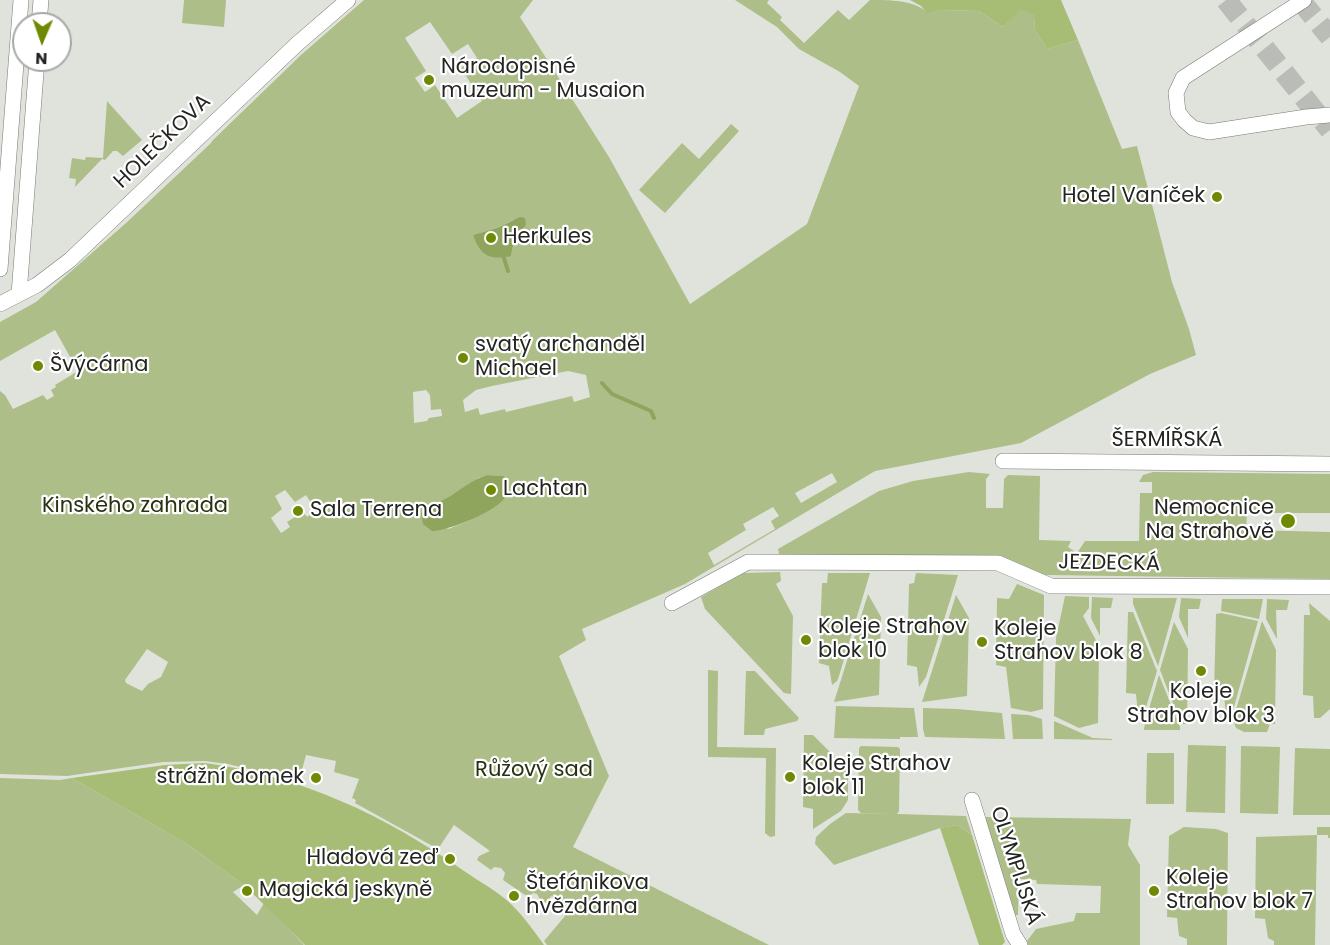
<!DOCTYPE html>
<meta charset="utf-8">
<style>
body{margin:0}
#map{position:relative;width:1330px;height:945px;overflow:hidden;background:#e0e3dc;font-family:Poppins,sans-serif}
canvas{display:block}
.north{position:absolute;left:12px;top:12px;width:60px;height:60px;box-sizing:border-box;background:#fff;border:2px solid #a7a8a7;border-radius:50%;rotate:182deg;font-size:16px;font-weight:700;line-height:24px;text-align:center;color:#242523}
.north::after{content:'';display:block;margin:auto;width:21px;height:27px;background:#6e8a03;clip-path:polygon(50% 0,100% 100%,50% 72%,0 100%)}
</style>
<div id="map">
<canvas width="1330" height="945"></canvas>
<div class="north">N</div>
</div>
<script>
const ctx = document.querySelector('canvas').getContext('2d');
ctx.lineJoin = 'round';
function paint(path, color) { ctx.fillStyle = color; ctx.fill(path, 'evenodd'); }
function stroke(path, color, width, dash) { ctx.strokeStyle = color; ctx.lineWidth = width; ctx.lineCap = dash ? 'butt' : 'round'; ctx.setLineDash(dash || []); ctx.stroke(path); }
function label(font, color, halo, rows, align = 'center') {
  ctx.font = font + ' Poppins,sans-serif'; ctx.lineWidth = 4.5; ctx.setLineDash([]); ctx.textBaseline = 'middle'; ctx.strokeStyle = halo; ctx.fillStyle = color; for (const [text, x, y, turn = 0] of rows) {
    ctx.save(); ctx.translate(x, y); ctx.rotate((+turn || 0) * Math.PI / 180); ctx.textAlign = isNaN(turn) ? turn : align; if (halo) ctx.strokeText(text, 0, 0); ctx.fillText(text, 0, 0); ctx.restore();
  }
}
paint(new Path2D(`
 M 184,0 L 226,0 L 224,27 L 182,23 Z
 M 364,0 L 533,0 L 520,17 L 609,157 L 690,304 L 807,224 L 859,86 L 840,72 L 799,49 L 777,27 L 735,0 L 769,0 L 767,3 L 782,17 L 780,20 L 804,43 L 838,10 L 849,20 L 870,0 C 891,0 913,0 927,12 L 941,10 L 979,11 L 1003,27 L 1021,8 L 1034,16 L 1035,30 L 1047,49 L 1078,40 L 1122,149 L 1137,146 L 1172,282 L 1189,329 L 1196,355 L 1150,374 L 1021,443 L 875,471 L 685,584 L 582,629 L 586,640 L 559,656 L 609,776 L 573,847 L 769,945 L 547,945 L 544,941 L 565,916 L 558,901 L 551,896 L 547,903 L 542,903 L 537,894 L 533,893 L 528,897 L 503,880 L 505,873 L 501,868 L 494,867 L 491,870 L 477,860 L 479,856 L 490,851 L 454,825 L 438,849 L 355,803 L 356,800 L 352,798 L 359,779 L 334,772 L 336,761 L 306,755 L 299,781 L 228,764 L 205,761 L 163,762 L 67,776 L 0,774 L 0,391 L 5,395 L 13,409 L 43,395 L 47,400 L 54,396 L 51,390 L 56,387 L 55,385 L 78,371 L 55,330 L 0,361 L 0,322 L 36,302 L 126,223 L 210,144 L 213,140 L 301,55 ZM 430,22 L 452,54 L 468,44 L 477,58 L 461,68 L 482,101 L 457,118 L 435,85 L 425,92 L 415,78 L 426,71 L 405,38 ZM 513,220 L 526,225 L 514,241 L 511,256 L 480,249 L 473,235 L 497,228 ZM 568,371 L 586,375 L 590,397 L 574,402 L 572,396 L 506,412 L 505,409 L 480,415 L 478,408 L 465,412 L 463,400 L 476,390 L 492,386 ZM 426,390 L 430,395 L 431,410 L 441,409 L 442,416 L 429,418 L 427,421 L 414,423 L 413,392 ZM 832,473 L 837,482 L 801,503 L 795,493 ZM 487,475 L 502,476 C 504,480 508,485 508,489 C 508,506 462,524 448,529 L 427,507 L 443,501 L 478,478 ZM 285,490 L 295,502 L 306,495 L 316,511 L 307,517 L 303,512 L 287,522 L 290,527 L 281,533 L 271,518 L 282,509 L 275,496 ZM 773,507 L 779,516 L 771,521 L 775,529 L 714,565 L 708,553 L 746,530 L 743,524 ZM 147,649 L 168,662 L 161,677 L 148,684 L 142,691 L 126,683 L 125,680 Z
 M 107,101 L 142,140 L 123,156 L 117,151 L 113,151 L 105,160 L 102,159 L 75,187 L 76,179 L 69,178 L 72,158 L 85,160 L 86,157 L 103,158 Z
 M 731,124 L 739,131 L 665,213 L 639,190 L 682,143 L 699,159 Z
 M 969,472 L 990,474 L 986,479 L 986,508 L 1003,508 L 1004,479 L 1008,475 L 1040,476 L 1039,540 L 1071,541 L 1068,547 L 1077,553 L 1085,541 L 1139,541 L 1140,493 L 1152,493 L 1152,482 L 1139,482 L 1143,475 L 1153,472 L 1330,474 L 1330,513 L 1247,513 L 1246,530 L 1330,532 L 1330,579 L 1045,575 L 1025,568 L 779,554 L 778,549 L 879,491 L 913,481 Z
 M 780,572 L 781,581 L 776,584 L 793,616 L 791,694 L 784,693 L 705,609 L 701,597 L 744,573 Z
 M 828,573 L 870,573 L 839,676 L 837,681 L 832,685 L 829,666 L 819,663 L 822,583 L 827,583 Z
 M 916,573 L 958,575 L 926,677 L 919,687 L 917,667 L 907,665 L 909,584 L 914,583 Z
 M 1017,584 L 1044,595 L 1043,709 L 1031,712 L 1011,708 L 1006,667 L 996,665 L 997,598 L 1009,599 Z
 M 868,594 L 881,617 L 879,695 L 834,702 Z
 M 956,595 L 969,618 L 967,696 L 922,702 Z
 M 1065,596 L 1089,597 L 1089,608 L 1083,616 L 1099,646 L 1098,723 L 1079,728 L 1054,716 L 1056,638 Z
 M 1092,597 L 1113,598 L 1111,608 L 1100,608 L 1100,636 L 1091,618 Z
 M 1133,598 L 1177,598 L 1158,666 L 1133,604 Z
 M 1181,598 L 1201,599 L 1199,609 L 1188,609 L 1188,638 L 1179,617 Z
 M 1222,599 L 1263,599 L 1259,619 L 1221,611 Z
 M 1267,599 L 1289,600 L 1287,610 L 1276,610 L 1277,639 L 1266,619 Z
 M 1309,603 L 1330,621 L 1330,709 L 1320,718 L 1314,718 L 1313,696 L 1303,695 L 1304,615 L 1310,615 Z
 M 1128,612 L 1133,612 L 1157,671 L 1144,714 L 1138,714 L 1136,694 L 1126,693 Z
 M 1221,613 L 1258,621 L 1232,714 L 1226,715 L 1224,695 L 1214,694 L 1216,614 Z
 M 1262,621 L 1276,650 L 1275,724 L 1270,724 L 1267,732 L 1244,732 L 1236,728 L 1233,720 Z
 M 1174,622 L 1188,649 L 1187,724 L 1181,724 L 1160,670 Z
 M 708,670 L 718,671 L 717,747 L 776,748 L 775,836 L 770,837 L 765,833 L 766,758 L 708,757 Z
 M 746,671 L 755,671 L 799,718 L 797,721 L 765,729 L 764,735 L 744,735 Z
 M 1159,675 L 1180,727 L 1180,730 L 1144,730 L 1145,722 Z
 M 836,706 L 914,708 L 918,737 L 900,737 L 900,739 L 834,738 Z
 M 923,708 L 957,709 L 1002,713 L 1005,739 L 925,737 L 923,729 Z
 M 1011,714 L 1029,715 L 1042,719 L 1043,739 L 1013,739 Z
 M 1054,721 L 1093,738 L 1112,739 L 1112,740 L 1054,739 Z
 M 804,735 L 813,735 L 848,770 L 848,800 L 841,811 L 813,829 L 813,809 L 803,807 Z
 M 1188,745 L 1226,746 L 1225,813 L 1186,812 Z
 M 861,746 L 898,747 L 900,749 L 899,811 L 897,814 L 966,816 L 972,835 L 957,825 L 940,828 L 834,865 L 815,844 L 816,837 L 830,824 L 846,813 L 896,814 L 861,813 L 858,810 L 859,748 Z
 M 1241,746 L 1280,747 L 1278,814 L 1240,813 Z
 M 1295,748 L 1330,749 L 1330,815 L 1293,815 Z
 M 1147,753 L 1174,753 L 1174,804 L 1146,804 Z
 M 0,778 L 60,780 L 72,778 L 187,844 L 244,885 L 233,892 L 257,915 L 264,903 L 304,945 L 0,945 Z
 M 985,817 L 1131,819 L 1128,845 L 1140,865 L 1140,945 L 1028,945 L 1027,941 L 1036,929 L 1074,921 L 1076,913 L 1100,913 L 1101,886 L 1037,884 L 1036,880 L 1019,879 L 1018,915 L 1014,915 Z
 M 1184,827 L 1216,829 L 1228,833 L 1227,945 L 1187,945 L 1187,939 L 1179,936 L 1177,918 L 1167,917 L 1169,836 Z
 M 1317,827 L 1330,827 L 1330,838 L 1328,838 L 1328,835 L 1317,835 L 1315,945 L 1274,945 L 1274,941 L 1268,938 L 1265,919 L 1255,918 L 1256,837 L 1317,835 Z`), '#adbe88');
paint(new Path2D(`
 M 910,0 L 1061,0 L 1078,40 L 1047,49 L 1035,30 L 1034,16 L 1021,9 L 1003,27 L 979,11 L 941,10 L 927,13 L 921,6 Z
 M 204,763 C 300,775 386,816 464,871 C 480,882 499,892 512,905 C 524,917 534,931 544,945 L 305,945 L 244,885 L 187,844 L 72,778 L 165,765 Z
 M 957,825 L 972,835 L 1005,942 L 1002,945 L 979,945 L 940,828 Z`), '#a7bd75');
paint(new Path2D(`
 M 520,217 L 525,218 L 526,225 L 514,241 L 511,256 C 490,260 481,257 473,235 L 497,228 Z
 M 487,475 L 503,476 C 533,501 449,531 432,531 L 423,524 L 421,514 C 426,504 436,504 445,499 C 460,491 470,480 487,475 Z`), '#8fa45d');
stroke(new Path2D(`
 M 503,255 L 508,271
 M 602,383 L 612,394 L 651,411 L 654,418`), '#8fa45d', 4);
stroke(new Path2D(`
 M 1226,0 L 1330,130
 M 1300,0 L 1330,37`), '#babdb7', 21, [21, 10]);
const minor = new Path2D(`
 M 1304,0 L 1183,78 L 1176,93 L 1178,112 L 1184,120 L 1193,128 L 1209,132 L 1306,117 L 1330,115
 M 39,24 L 41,0
 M 0,269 L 21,0
 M 19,294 L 37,60
 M 0,304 L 37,285 L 70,260 L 297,44 L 348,0
 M 1003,461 L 1330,464
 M 672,603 L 748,562 L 998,563 L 1051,586 L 1330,587
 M 972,800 L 1013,934 L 1020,945`);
stroke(minor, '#777973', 16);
stroke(minor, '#fff', 15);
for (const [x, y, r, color] of [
 [429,80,6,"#6e8a03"],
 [1217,197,6,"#6e8a03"],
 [491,238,6,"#6e8a03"],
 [463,358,6,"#6e8a03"],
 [38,366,6,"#6e8a03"],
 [491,490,6,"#6e8a03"],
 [298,511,6,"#6e8a03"],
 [1288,521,8,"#6e8a03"],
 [806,640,6,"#6e8a03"],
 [982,642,6,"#6e8a03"],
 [1201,671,6,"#6e8a03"],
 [790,777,6,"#6e8a03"],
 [316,778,6,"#6e8a03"],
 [450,859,6,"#6e8a03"],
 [247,891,6,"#6e8a03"],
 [1154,891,6,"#6e8a03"],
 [514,896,6,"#6e8a03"]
]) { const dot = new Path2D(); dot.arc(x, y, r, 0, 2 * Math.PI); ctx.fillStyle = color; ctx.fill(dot); stroke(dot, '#fff', 2); }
label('21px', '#242523', '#fff', [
 ["Národopisné",441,68],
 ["muzeum - Musaion",441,92],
 ["Hotel Vaníček",1205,197,"right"],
 ["Herkules",503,238],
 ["svatý archanděl",475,346],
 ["Michael",475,370],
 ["Švýcárna",50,366],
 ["Lachtan",503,490],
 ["Nemocnice",1274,509,"right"],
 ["Na Strahově",1274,533,"right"],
 ["Sala Terrena",310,511],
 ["Koleje Strahov",818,628],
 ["blok 10",818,652],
 ["Koleje",994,630],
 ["Strahov blok 8",994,654],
 ["Koleje",1201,693,"center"],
 ["Strahov blok 3",1201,717,"center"],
 ["Koleje Strahov",802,765],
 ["blok 11",802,789],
 ["strážní domek",304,778,"right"],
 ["Hladová zeď",438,859,"right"],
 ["Koleje",1166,879],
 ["Strahov blok 7",1166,903],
 ["Štefánikova",526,884],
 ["hvězdárna",526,908],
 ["Magická jeskyně",259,891]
], 'left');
label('21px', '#242523', '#fff', [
 ["HOLEČKOVA",163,142,-44],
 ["ŠERMÍŘSKÁ",1167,441],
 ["JEZDECKÁ",1109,564,1],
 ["OLYMPIJSKÁ",1015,866,72]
]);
label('21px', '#283112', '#fff', [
 ["Kinského zahrada",135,507],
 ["Růžový sad",534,771]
]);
</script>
